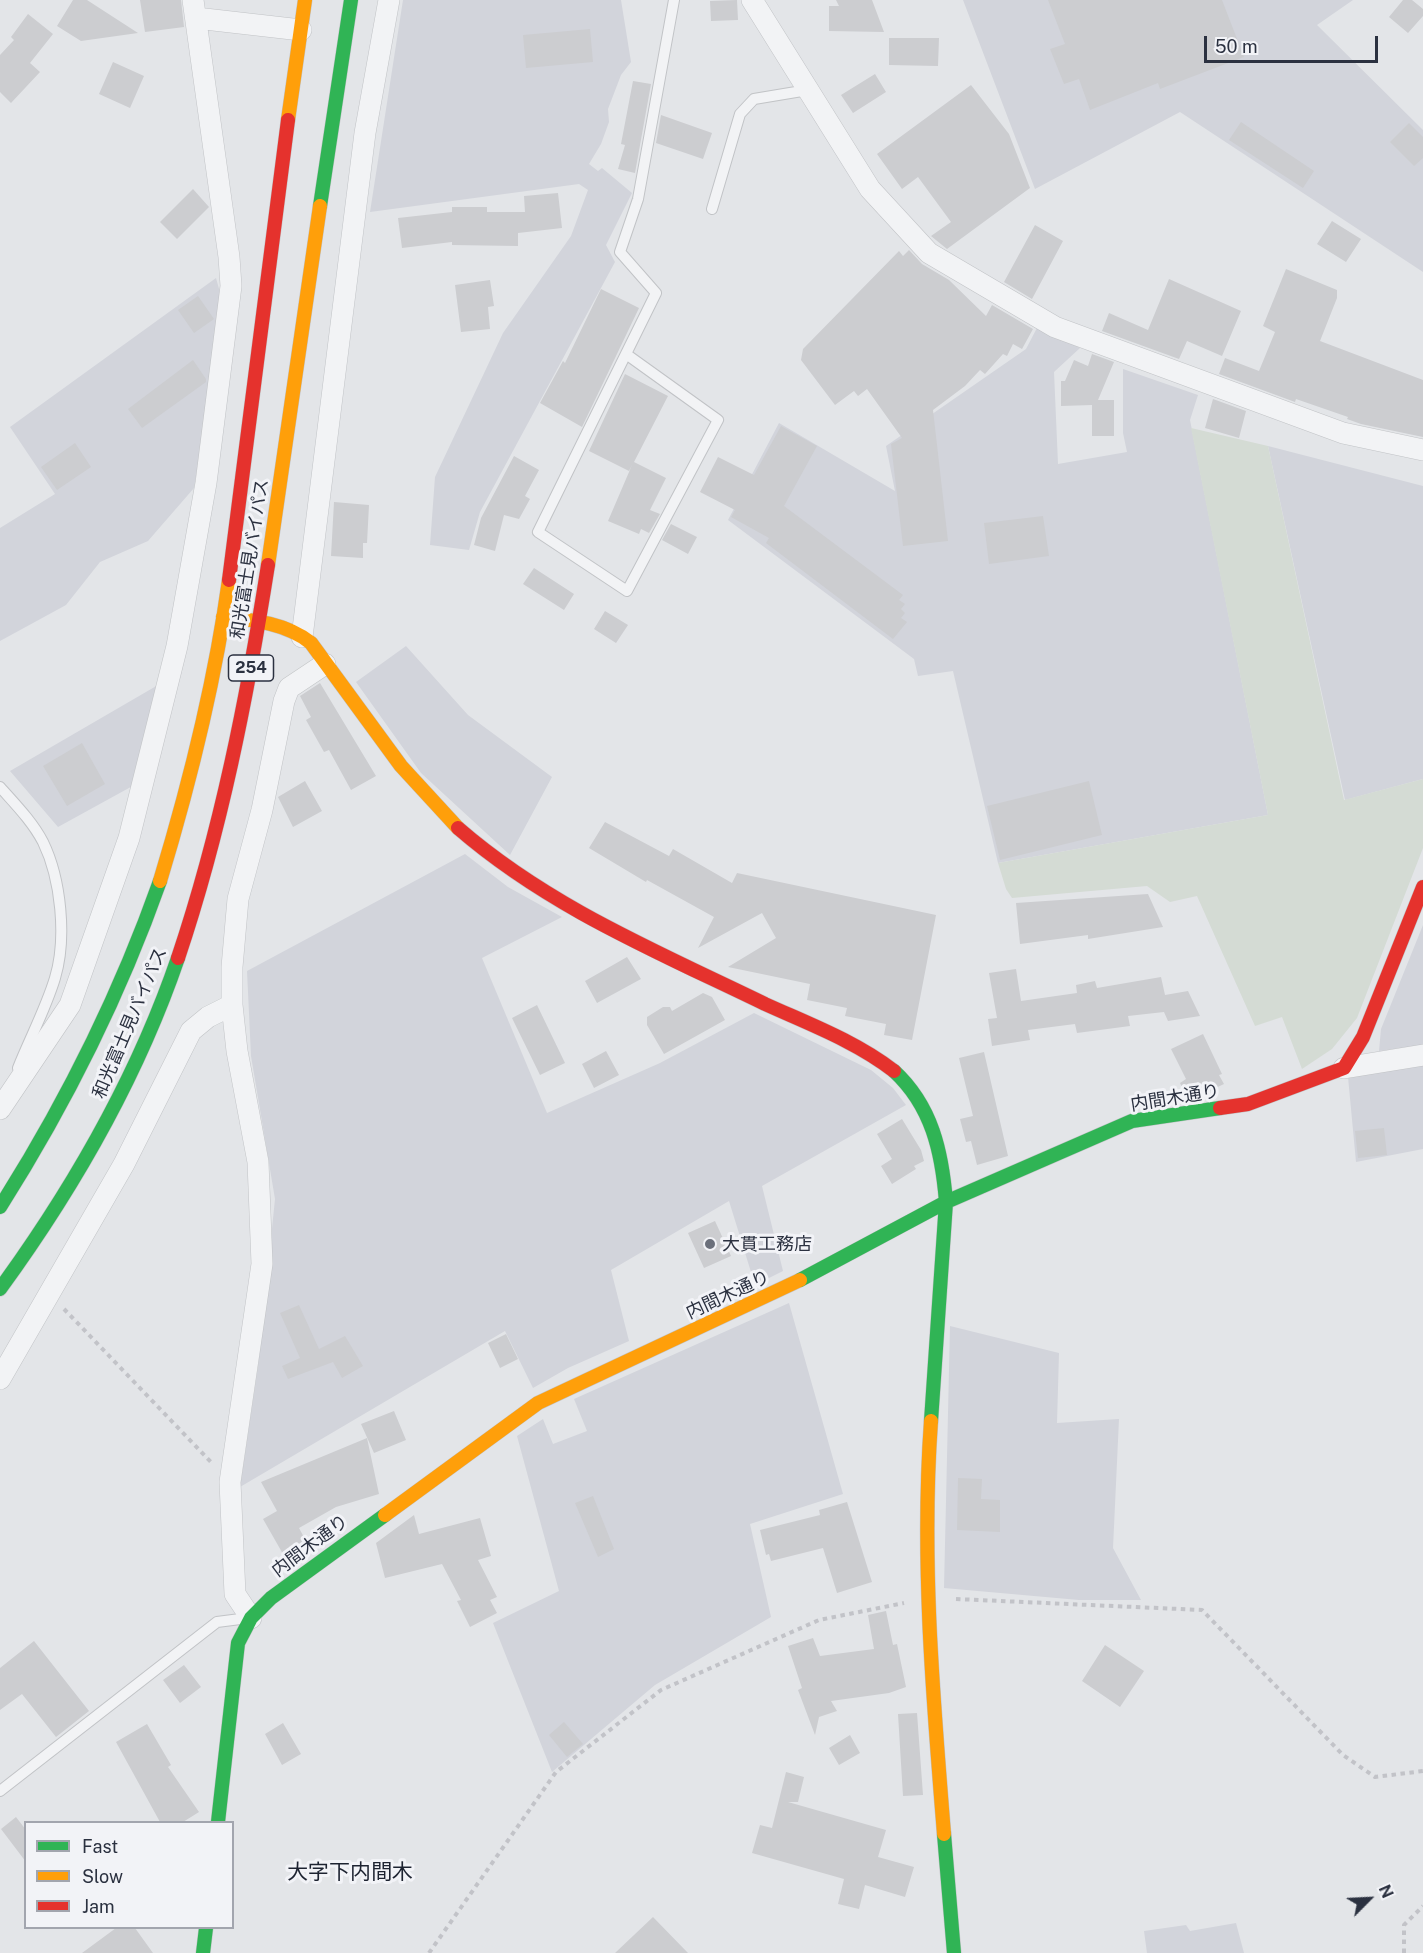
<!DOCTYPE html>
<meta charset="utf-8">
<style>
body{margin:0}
#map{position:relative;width:1423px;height:1953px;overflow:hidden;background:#e3e5e8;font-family:"Public Sans",sans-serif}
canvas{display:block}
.legend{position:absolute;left:24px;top:1821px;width:210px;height:108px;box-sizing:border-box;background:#f2f3f7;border:2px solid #a2a5ae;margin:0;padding:8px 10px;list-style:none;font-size:18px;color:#2b3140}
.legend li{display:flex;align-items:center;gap:12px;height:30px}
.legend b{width:30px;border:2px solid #a2a5ae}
.north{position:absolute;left:1339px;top:1869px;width:60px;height:60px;-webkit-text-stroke:4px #f2f3f7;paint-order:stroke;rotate:66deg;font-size:16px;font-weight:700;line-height:24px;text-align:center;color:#2b3140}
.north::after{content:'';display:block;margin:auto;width:21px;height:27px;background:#2b3140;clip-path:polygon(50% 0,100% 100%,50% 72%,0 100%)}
.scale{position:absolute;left:1204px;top:36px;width:174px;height:27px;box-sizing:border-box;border:3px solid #2b3140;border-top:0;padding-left:8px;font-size:18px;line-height:21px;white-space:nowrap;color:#2b3140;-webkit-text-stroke:4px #f2f3f7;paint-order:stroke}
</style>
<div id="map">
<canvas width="1423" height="1953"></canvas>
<ul class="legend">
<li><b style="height:8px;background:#30b455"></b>Fast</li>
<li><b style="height:8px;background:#ff9f0a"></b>Slow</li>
<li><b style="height:8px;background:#e5322d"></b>Jam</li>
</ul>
<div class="north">N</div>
<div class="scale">50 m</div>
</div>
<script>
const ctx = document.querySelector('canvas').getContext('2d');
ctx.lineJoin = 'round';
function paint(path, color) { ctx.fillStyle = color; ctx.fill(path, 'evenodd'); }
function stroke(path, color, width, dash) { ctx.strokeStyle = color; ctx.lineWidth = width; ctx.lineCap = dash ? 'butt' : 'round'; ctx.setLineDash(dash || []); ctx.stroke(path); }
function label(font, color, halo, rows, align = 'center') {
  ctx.font = font + ' "Public Sans","Noto Sans JP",sans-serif'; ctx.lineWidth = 6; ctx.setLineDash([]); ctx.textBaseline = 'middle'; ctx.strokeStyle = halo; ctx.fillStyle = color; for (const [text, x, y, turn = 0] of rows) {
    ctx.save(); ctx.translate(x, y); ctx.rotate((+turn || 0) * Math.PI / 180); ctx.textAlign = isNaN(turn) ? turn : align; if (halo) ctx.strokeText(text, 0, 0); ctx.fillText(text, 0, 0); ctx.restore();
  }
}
paint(new Path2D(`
 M 403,0 L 621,0 L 631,62 L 621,75 L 608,109 L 609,122 L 601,144 L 589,164 L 598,171 L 602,168 L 632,193 L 606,245 L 615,262 L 480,512 L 469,550 L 430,545 L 435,477 L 503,333 L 571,236 L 588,190 L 579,184 L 370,212 Z
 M 963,0 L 1353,0 L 1317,25 L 1423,130 L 1423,272 L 1180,112 L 1035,189 Z
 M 216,278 L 221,296 L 212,380 L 194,488 L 148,541 L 100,562 L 66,605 L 0,641 L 0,528 L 55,494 L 10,427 Z
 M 1038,326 L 1080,348 L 1054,372 L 1058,464 L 1127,452 L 1123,433 L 1123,369 L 1198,395 L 1190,420 L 1268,815 L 998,863 L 953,671 L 918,676 L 914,659 L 728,520 L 779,423 L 895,491 L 886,446 L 1026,349 Z
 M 1268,446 L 1423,486 L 1423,779 L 1345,800 Z
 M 406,646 L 468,715 L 552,777 L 510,855 L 421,773 L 356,682 Z
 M 158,685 L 138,783 L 58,827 L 10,771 Z
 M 465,854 L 508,887 L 562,917 L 482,958 L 547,1113 L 660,1063 L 754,1013 L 871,1070 L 893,1088 L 906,1105 L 762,1186 L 783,1271 L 755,1285 L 729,1201 L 611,1270 L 629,1341 L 568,1368 L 533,1388 L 505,1331 L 240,1487 L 258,1367 L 275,1199 L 251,1056 L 247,971 Z
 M 1423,925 L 1423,1045 L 1379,1051 L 1381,1029 Z
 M 1423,1065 L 1423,1149 L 1356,1162 L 1348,1077 Z
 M 789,1303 L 843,1494 L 750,1524 L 771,1617 L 655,1685 L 552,1772 L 493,1623 L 559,1591 L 517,1436 L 543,1419 L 553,1444 L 587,1431 L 574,1399 Z
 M 950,1326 L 1059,1353 L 1057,1423 L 1119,1419 L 1113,1548 L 1141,1600 L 1079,1600 L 944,1588 Z
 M 1236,1923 L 1244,1953 L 1147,1953 L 1144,1931 L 1186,1925 L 1190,1931 Z`), '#d2d4db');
paint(new Path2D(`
 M 1191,428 L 1268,446 L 1344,800 L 1423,779 L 1423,848 L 1357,1018 L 1332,1049 L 1302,1069 L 1282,1017 L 1255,1026 L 1197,896 L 1170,902 L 1147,886 L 1012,898 L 1006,889 L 998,863 L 1268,815 Z`), '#d4dbd4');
paint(new Path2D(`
 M 73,0 L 87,0 L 138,33 L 81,41 L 57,26 Z
 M 140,0 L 181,0 L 184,27 L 145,32 Z
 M 737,0 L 738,20 L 711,21 L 710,1 Z
 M 836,0 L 872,0 L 884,32 L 829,31 L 829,6 L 839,6 Z
 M 1048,0 L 1222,0 L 1244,57 L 1160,89 L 1158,83 L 1090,110 L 1079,79 L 1064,84 L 1050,49 L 1065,44 Z
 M 1403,0 L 1412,0 L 1423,9 L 1423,16 L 1408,33 L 1389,17 Z
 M 28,14 L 53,34 L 30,63 L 40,72 L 11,103 L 0,92 L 0,55 L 14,40 L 11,37 Z
 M 590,29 L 593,62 L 526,68 L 523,35 Z
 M 889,38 L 939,38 L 938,66 L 889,65 Z
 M 113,62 L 144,76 L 130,108 L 99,94 Z
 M 875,74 L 886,92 L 853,113 L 841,95 Z
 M 633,81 L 651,84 L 635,173 L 618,169 L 625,145 L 621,144 Z
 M 971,85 L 1009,134 L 1030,188 L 947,249 L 931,236 L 951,222 L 918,177 L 902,189 L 877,154 Z
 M 661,115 L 712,133 L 703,159 L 656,143 Z
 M 1241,122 L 1314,171 L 1303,188 L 1229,140 Z
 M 1409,123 L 1423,137 L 1423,158 L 1414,166 L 1390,142 Z
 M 193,189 L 209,207 L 177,239 L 160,222 Z
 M 558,193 L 562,228 L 518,233 L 518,246 L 452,245 L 452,242 L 402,248 L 398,218 L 452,212 L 452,207 L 487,207 L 487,212 L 525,212 L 524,196 Z
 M 1332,221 L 1361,239 L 1346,262 L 1317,244 Z
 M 1035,225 L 1063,241 L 1032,299 L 1004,282 Z
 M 909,250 L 922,264 L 949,280 L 986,316 L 992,305 L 1033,329 L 1022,349 L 1013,344 L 1007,356 L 1003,354 L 985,374 L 980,370 L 965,386 L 933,410 L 948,541 L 903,546 L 891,444 L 902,438 L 867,389 L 858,396 L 854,391 L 835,405 L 801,360 L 803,349 L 899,251 L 903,256 Z
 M 1286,269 L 1337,290 L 1337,298 L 1320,341 L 1423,380 L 1423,437 L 1361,424 L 1347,419 L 1348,417 L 1296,399 L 1295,402 L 1219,374 L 1225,358 L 1259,371 L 1275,332 L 1263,326 Z
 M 1169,279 L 1241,311 L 1222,356 L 1187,341 L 1179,359 L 1102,331 L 1109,313 L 1148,330 Z
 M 490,280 L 494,306 L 488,307 L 490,329 L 461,332 L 455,285 Z
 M 601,289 L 639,308 L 582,427 L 540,403 L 563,361 L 565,363 Z
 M 198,296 L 214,319 L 194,333 L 178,310 Z
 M 1092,354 L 1114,362 L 1098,400 L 1114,400 L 1114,436 L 1092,436 L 1092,405 L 1061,406 L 1061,381 L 1065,381 L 1074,360 L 1088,366 Z
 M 193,360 L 206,379 L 206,382 L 142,428 L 128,409 Z
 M 625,374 L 668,396 L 634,462 L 666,478 L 650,510 L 660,514 L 649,533 L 641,529 L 639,534 L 608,521 L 632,465 L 629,471 L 589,451 Z
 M 1213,399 L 1246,411 L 1239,438 L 1205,428 Z
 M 781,426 L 817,446 L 784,506 L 903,595 L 899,600 L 905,604 L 901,609 L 905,613 L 901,618 L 907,622 L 893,639 L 766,543 L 769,538 L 731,517 L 735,510 L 700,492 L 718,457 L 754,475 Z
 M 75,443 L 91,467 L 57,490 L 41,467 Z
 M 514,456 L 539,470 L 525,496 L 530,499 L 519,519 L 504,515 L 495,551 L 474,545 L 481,518 Z
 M 334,502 L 369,505 L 367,543 L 363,543 L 363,558 L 331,556 Z
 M 1043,516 L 1049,556 L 989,564 L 984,523 Z
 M 671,524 L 697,537 L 688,554 L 662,540 Z
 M 534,568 L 574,594 L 564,610 L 523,584 Z
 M 605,611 L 628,625 L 616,643 L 594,629 Z
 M 320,683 L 376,776 L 351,790 L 329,750 L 324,752 L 306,720 L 311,717 L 300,696 Z
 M 82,743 L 105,784 L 67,806 L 43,766 Z
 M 305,781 L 322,811 L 293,827 L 278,797 Z
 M 1089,781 L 1102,835 L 1000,860 L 987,806 Z
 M 605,822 L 669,856 L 673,849 L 732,883 L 737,873 L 936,915 L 912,1040 L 884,1035 L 886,1024 L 845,1016 L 847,1008 L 807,1000 L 810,984 L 728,967 L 776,938 L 762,913 L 698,948 L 714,917 L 647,880 L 646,882 L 589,848 Z
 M 1148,894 L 1163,927 L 1088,939 L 1088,935 L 1020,944 L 1016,903 Z
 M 627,957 L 641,979 L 597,1003 L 585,981 Z
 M 1016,969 L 1021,1001 L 1077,993 L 1076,985 L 1095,981 L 1097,988 L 1161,977 L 1165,995 L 1188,991 L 1200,1016 L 1168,1021 L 1164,1012 L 1128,1016 L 1130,1026 L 1077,1033 L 1075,1024 L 1028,1030 L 1030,1040 L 992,1046 L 988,1019 L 997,1018 L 989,973 Z
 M 703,993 L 712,997 L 725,1020 L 664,1054 L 647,1025 L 647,1017 L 663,1007 L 670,1007 L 672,1011 Z
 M 537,1005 L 565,1063 L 540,1075 L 512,1018 Z
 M 1203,1034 L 1222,1074 L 1219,1075 L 1224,1084 L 1205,1093 L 1186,1096 L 1180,1083 L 1186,1079 L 1171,1049 Z
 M 606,1051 L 619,1075 L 594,1088 L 582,1064 Z
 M 984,1052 L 1008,1156 L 977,1165 L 971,1141 L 966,1142 L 960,1119 L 973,1116 L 959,1058 Z
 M 902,1119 L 921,1150 L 924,1161 L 914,1166 L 916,1169 L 892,1184 L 881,1166 L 892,1159 L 877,1134 Z
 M 1384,1128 L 1387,1155 L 1358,1158 L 1355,1131 Z
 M 715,1221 L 731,1256 L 704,1268 L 688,1233 Z
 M 299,1305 L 319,1349 L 345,1336 L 363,1366 L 342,1378 L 333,1362 L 288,1379 L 282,1366 L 300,1358 L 280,1313 Z
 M 506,1334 L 518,1359 L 500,1368 L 488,1343 Z
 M 394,1411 L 406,1440 L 374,1453 L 361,1424 Z
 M 367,1438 L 379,1494 L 336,1507 L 299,1528 L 306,1541 L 283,1554 L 263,1519 L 277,1511 L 261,1482 Z
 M 958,1478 L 982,1479 L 981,1499 L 1000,1500 L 1000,1532 L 957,1530 Z
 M 593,1496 L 614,1549 L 598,1557 L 575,1503 Z
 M 847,1502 L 872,1582 L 837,1593 L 823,1548 L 771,1561 L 769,1554 L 766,1555 L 760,1530 L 820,1515 L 819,1510 Z
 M 414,1515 L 419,1534 L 480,1518 L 491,1556 L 478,1560 L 497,1597 L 490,1600 L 497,1613 L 470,1627 L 457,1601 L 461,1600 L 442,1564 L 385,1578 L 376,1543 Z
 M 886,1611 L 893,1645 L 897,1644 L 906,1687 L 889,1693 L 831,1701 L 837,1711 L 819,1717 L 815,1735 L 798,1690 L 802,1688 L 788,1646 L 813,1638 L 820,1656 L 874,1649 L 868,1615 Z
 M 34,1641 L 89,1711 L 56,1737 L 22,1694 L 0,1710 L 0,1668 Z
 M 1105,1645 L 1144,1671 L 1120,1707 L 1082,1681 Z
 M 184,1665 L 201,1687 L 180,1703 L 163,1680 Z
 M 917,1713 L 923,1795 L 903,1796 L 898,1714 Z
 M 564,1722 L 583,1744 L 567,1757 L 549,1735 Z
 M 283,1723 L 301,1754 L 282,1765 L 265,1734 Z
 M 147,1724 L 171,1765 L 168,1767 L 199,1812 L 183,1822 L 160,1822 L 116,1742 Z
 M 850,1735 L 860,1753 L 839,1765 L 829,1748 Z
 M 786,1772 L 804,1777 L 798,1802 L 788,1802 L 886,1830 L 878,1857 L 914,1867 L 905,1897 L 865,1885 L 859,1909 L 838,1904 L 844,1879 L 752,1853 L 760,1825 L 772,1828 Z
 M 16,1817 L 26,1830 L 26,1862 L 1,1829 Z
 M 653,1917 L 688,1953 L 615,1953 Z
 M 116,1928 L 135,1928 L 153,1953 L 82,1953 Z`), '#cccdd0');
const lane = new Path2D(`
 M 712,209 L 740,114 L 754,99 L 808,90
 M 626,354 L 718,420 L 627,591 L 538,532 L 656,293 L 620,252 L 638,199 L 674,0
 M 0,787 C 15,804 32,821 43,842 C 61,879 67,938 55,978 C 46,1008 30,1038 18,1068
 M 0,1791 L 217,1622 L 248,1618`);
const street = new Path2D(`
 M 752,0 L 870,189 L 929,253 L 1055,327 L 1343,433 L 1423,450
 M 196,18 L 301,30
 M 302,637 L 365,133 L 389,0
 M 1344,1068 L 1423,1055
 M 0,1109 L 70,1005 L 129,838 L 177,646 L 206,483 L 231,286 L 229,257 L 193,0
 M 0,1379 L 124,1164 L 191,1031 L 208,1017 L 232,1005
 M 251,1618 L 235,1594 L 230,1482 L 262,1264 L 258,1162 L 237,1051 L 232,1005 L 232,967 L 238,899 L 262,810 L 284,701 L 289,688 L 325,664`);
const fast = new Path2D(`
 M 320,206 L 351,0
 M 894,1071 C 932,1106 942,1152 946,1202 L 931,1421
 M 0,1207 C 66,1103 119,997 160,881
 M 800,1280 L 946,1202 L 1132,1121 L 1220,1108
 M 0,1289 C 75,1186 137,1078 178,958
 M 218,1822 L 238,1643 L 251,1618 L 271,1598 L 385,1515
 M 944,1834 L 954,1953
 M 203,1953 L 206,1928`);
const slow = new Path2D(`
 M 288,120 L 305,0
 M 268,565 L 320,206
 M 223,617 C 253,620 286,623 311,643 L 401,766 L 458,828
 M 160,881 C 190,782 215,682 229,580
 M 931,1421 C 921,1559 933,1697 944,1834
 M 385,1515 L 538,1403 L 800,1280`);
const jam = new Path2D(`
 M 229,580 L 288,120
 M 458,828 C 549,907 658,952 765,1004 C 809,1024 855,1041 894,1071
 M 178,958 C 221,830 247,698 268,565
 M 1220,1108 L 1248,1104 L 1344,1068 L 1363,1037 L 1423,887`);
stroke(lane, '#c1c3c6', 12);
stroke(street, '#c1c3c6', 22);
stroke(fast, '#c1c3c6', 15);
stroke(slow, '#c1c3c6', 15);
stroke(jam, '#c1c3c6', 15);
stroke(new Path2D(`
 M 64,1309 L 211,1462
 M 956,1599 L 1202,1610 L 1343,1755 L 1375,1777 L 1423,1771
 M 429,1953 L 556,1772 L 661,1690 L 819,1620 L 904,1603
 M 1404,1953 L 1404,1925 L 1423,1906`), '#c2c3c8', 4, [4.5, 4.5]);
stroke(lane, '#f2f3f5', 10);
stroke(street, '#f2f3f5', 21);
stroke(fast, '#30b455', 14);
stroke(slow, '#ff9f0a', 14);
stroke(jam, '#e5322d', 14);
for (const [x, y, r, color] of [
 [710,1244,6,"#6b707b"]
]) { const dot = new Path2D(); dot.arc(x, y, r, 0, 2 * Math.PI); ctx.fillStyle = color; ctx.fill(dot); stroke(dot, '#f2f3f7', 2); }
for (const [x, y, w] of [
 [251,668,45]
]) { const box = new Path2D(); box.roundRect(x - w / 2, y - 13, w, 26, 4.5); ctx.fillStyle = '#f2f3f7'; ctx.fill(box); stroke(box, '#2b3140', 1.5); }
label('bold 16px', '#2b3140', null, [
 ["254",251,668]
]);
label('18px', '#2b3140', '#f2f3f7', [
 ["和光富士見バイパス",250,559,-81],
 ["和光富士見バイパス",130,1023,-67],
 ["内間木通り",1175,1098,-9],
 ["内間木通り",728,1295,-25],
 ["内間木通り",310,1546,-37]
]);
label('18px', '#2b3140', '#f2f3f7', [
 ["大貫工務店",722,1244]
], 'left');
label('21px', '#1d2331', '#f2f3f7', [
 ["大字下内間木",350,1873]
]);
</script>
